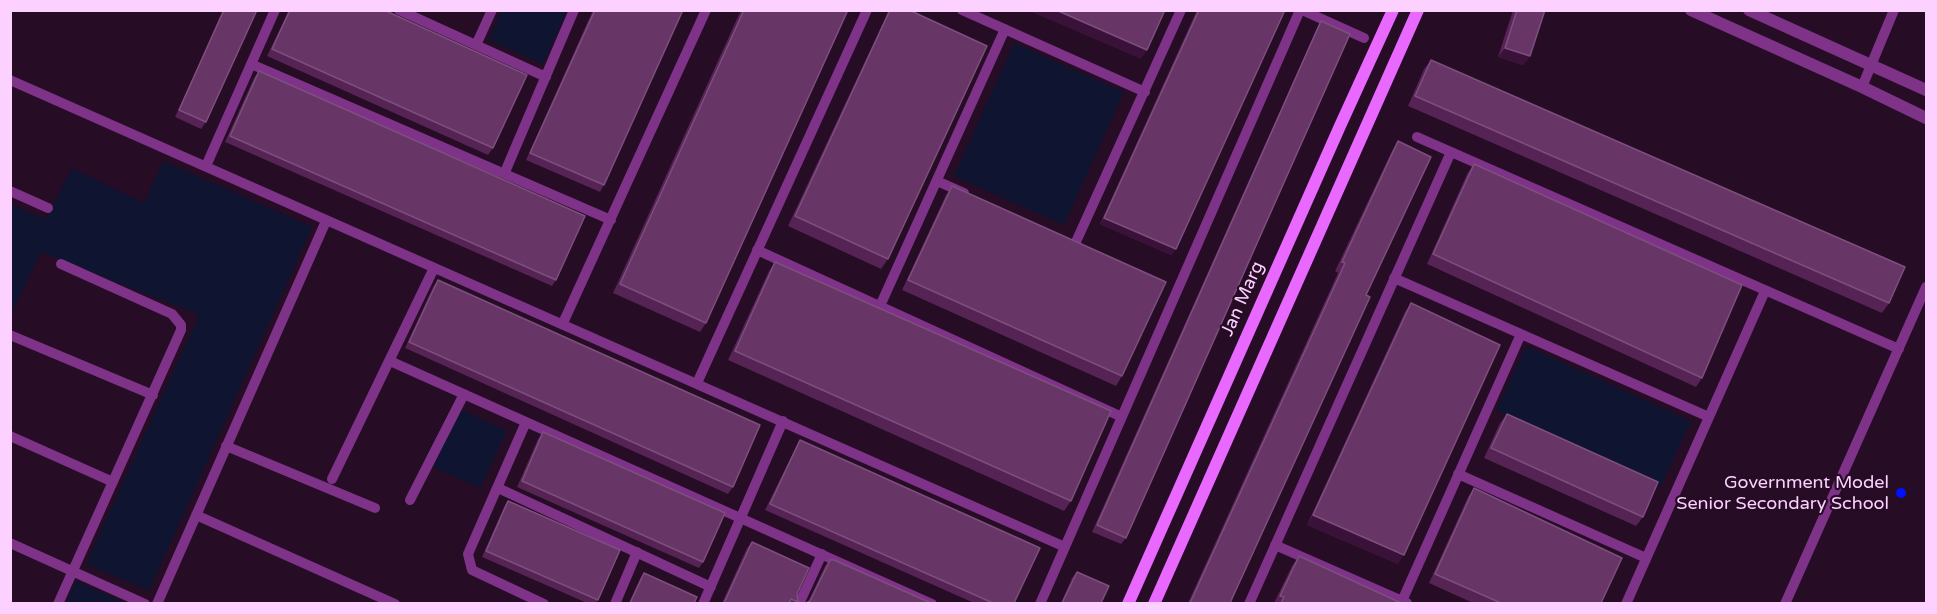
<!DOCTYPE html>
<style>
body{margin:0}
#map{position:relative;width:1937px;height:614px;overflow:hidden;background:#260c25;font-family:"Varela Round",sans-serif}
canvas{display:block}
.frame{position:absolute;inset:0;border:12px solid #fdd1ff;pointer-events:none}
</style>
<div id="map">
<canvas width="1937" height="614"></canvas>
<div class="frame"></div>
</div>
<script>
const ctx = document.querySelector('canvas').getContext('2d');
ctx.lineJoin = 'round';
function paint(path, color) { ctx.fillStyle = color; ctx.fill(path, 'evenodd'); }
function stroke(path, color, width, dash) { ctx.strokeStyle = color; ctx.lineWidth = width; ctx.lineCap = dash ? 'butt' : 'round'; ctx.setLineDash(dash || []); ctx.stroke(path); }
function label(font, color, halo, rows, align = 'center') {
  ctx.font = font + ' "Varela Round",sans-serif'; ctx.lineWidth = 4.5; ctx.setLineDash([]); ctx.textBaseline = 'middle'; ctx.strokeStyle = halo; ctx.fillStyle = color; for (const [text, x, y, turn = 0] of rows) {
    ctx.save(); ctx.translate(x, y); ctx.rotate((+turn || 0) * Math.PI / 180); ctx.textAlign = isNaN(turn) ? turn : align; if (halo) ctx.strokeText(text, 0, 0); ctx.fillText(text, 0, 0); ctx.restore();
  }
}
paint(new Path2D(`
 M 502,11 L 567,11 L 543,64 L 488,40 Z
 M 1014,43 L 1124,92 L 1064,225 L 954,176 Z
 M 163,161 L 312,227 L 149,591 L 86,564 L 199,315 L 41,252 L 11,314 L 11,204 L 45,219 L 72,168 L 144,203 Z
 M 1526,346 L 1691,421 L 1661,486 L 1496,410 Z
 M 460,409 L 507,431 L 480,488 L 433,467 Z
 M 76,581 L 126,603 L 66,603 Z`), '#0f1530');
stroke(new Path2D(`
 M 399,10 L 546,77
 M 962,10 L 1145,92
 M 1302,10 L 1364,38
 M 476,45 L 492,10
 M 251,64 L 611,220
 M 10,80 L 1065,547
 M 1862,87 L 1894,10
 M 1417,137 L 1899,349
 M 206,166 L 275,10
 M 505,172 L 574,10
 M 937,181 L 964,193
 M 10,191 L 48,208
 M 1075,244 L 1181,10
 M 757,250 L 1122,417
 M 1394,278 L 1709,417
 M 880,306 L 1005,29
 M 563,323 L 706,10
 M 10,335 L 153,395
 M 390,361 L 932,604
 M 697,383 L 867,10
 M 526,422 L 468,554 L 472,570 L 544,604
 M 10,436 L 113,482
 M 226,446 L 375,508
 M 1458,474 L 1646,558
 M 332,479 L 434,268
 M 498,488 L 711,587
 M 410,500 L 464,394
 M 196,515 L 395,604
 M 10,543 L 145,604
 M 1275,545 L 1407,603
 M 1402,601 L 1521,334
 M 58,604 L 181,330 L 181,325 L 172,314 L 61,264
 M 157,604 L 326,221
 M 615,604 L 637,552
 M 703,604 L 783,421
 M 799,604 L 822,554
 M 1040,604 L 1300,10
 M 1249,604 L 1451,152
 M 1626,604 L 1765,291
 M 1785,604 L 1926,287`), '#7e3389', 10);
stroke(new Path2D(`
 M 1691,10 L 1862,87 L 1926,118
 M 1749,10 L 1926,90`), '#7e3389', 12);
stroke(new Path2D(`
 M 1128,604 L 1340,126 L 1393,10
 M 1154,604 L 1418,10`), '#e968ff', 12);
paint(new Path2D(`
 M 223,10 L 257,10 L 206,122 L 201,129 L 175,117 Z
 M 289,10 L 384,10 L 493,148 L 488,155 L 267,56 Z
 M 593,10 L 683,10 L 604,185 L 600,192 L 526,160 Z
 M 741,10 L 848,10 L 706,323 L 700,332 L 613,293 Z
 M 889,10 L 909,10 L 888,259 L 881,269 L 788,226 Z
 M 1197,10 L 1285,10 L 1176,249 L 1171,255 L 1100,224 Z
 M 1513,10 L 1545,10 L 1530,56 L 1523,65 L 1498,57 Z
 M 1321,21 L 1126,538 L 1121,544 L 1092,532 L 1317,28 Z
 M 1431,60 L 1889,303 L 1882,313 L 1408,106 L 1424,69 Z
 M 259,71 L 556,280 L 552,286 L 225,142 L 254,78 Z
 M 1398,141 L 1366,295 L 1230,603 L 1188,603 L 1338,273 L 1335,271 L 1392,151 Z
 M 1474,164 L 1702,378 L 1696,387 L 1427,264 L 1467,174 Z
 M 952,186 L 1122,376 L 1116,386 L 902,290 L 946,195 Z
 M 775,262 L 1071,501 L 1064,511 L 728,360 L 769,271 Z
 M 438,280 L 733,487 L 728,494 L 405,348 L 433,287 Z
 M 1411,303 L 1398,564 L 1307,525 L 1405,312 Z
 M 1507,414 L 1643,517 L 1636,526 L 1484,458 L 1500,423 Z
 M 543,432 L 703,562 L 699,568 L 517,487 L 538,439 Z
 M 800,440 L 1014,603 L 974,603 L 765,510 L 796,447 Z
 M 1474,488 L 1601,603 L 1473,603 L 1429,583 L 1468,497 Z
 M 508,501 L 598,600 L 595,603 L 587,603 L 482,557 L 504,507 Z
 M 752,542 L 797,594 L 798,602 L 797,603 L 722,603 L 747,548 Z
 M 1299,556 L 1401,603 L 1274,603 L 1292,566 Z
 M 830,560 L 931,603 L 808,602 L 825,566 Z
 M 1077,572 L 1101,603 L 1061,603 L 1072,578 Z
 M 644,573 L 694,603 L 629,603 L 640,579 Z`), '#552354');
paint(new Path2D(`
 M 1027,10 L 1056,10 L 1147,50 L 1141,59 Z
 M 1505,48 L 1530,56 L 1523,65 L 1498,57 Z
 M 1104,218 L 1176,249 L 1171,255 L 1100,224 Z
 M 1313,515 L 1404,555 L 1398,564 L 1307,525 Z`), '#3a1239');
const building = new Path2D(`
 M 224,10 L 257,10 L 206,122 L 179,110 Z
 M 290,10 L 384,10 L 527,75 L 493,148 L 272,49 Z
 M 595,10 L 683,10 L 604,185 L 530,153 Z
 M 744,10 L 848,10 L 706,323 L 620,284 Z
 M 890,10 L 909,10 L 987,46 L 888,259 L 795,216 Z
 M 1056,10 L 1165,10 L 1147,50 Z
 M 1199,10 L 1285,10 L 1176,249 L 1104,218 Z
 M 1517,10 L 1545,10 L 1530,56 L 1505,48 Z
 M 1321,21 L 1350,34 L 1126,538 L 1097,525 Z
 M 1431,60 L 1905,267 L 1889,303 L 1415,96 Z
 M 259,71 L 585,216 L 556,280 L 230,136 Z
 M 1398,141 L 1431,157 L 1366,295 L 1370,297 L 1230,603 L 1190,603 L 1345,263 L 1342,262 Z
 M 1474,164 L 1742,285 L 1702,378 L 1433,254 Z
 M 952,186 L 1166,282 L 1122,376 L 908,280 Z
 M 775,262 L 1111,411 L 1071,501 L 735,351 Z
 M 438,280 L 760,425 L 733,487 L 409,342 Z
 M 1411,303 L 1500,345 L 1404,555 L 1313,515 Z
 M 1507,414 L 1658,482 L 1643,517 L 1491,448 Z
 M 543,432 L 725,513 L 703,562 L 522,481 Z
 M 800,440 L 1040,548 L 1014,603 L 993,603 L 770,504 Z
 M 1474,488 L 1622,558 L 1601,603 L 1501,603 L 1435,574 Z
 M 508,501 L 620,550 L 598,600 L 486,551 Z
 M 752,542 L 809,568 L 797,594 L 798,602 L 791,599 L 789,603 L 724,603 Z
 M 1299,556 L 1401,603 L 1281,603 L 1284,597 L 1280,596 Z
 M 830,560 L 834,560 L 931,603 L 806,603 L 810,601 Z
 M 1077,572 L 1109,586 L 1101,603 L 1062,603 Z
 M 644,573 L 697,597 L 694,603 L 630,603 Z`);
paint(building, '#673666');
stroke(building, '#7e4e7e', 1.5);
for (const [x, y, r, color] of [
 [1901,493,6,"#0011fc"]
]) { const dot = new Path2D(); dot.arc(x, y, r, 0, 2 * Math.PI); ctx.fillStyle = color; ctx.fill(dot); stroke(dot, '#260c25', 2); }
label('18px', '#fdd1ff', '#260c25', [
 ["Jan Marg",1243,299,-66]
]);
label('18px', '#fdd1ff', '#260c25', [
 ["Government Model",1889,483],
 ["Senior Secondary School",1889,504]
], 'right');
</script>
